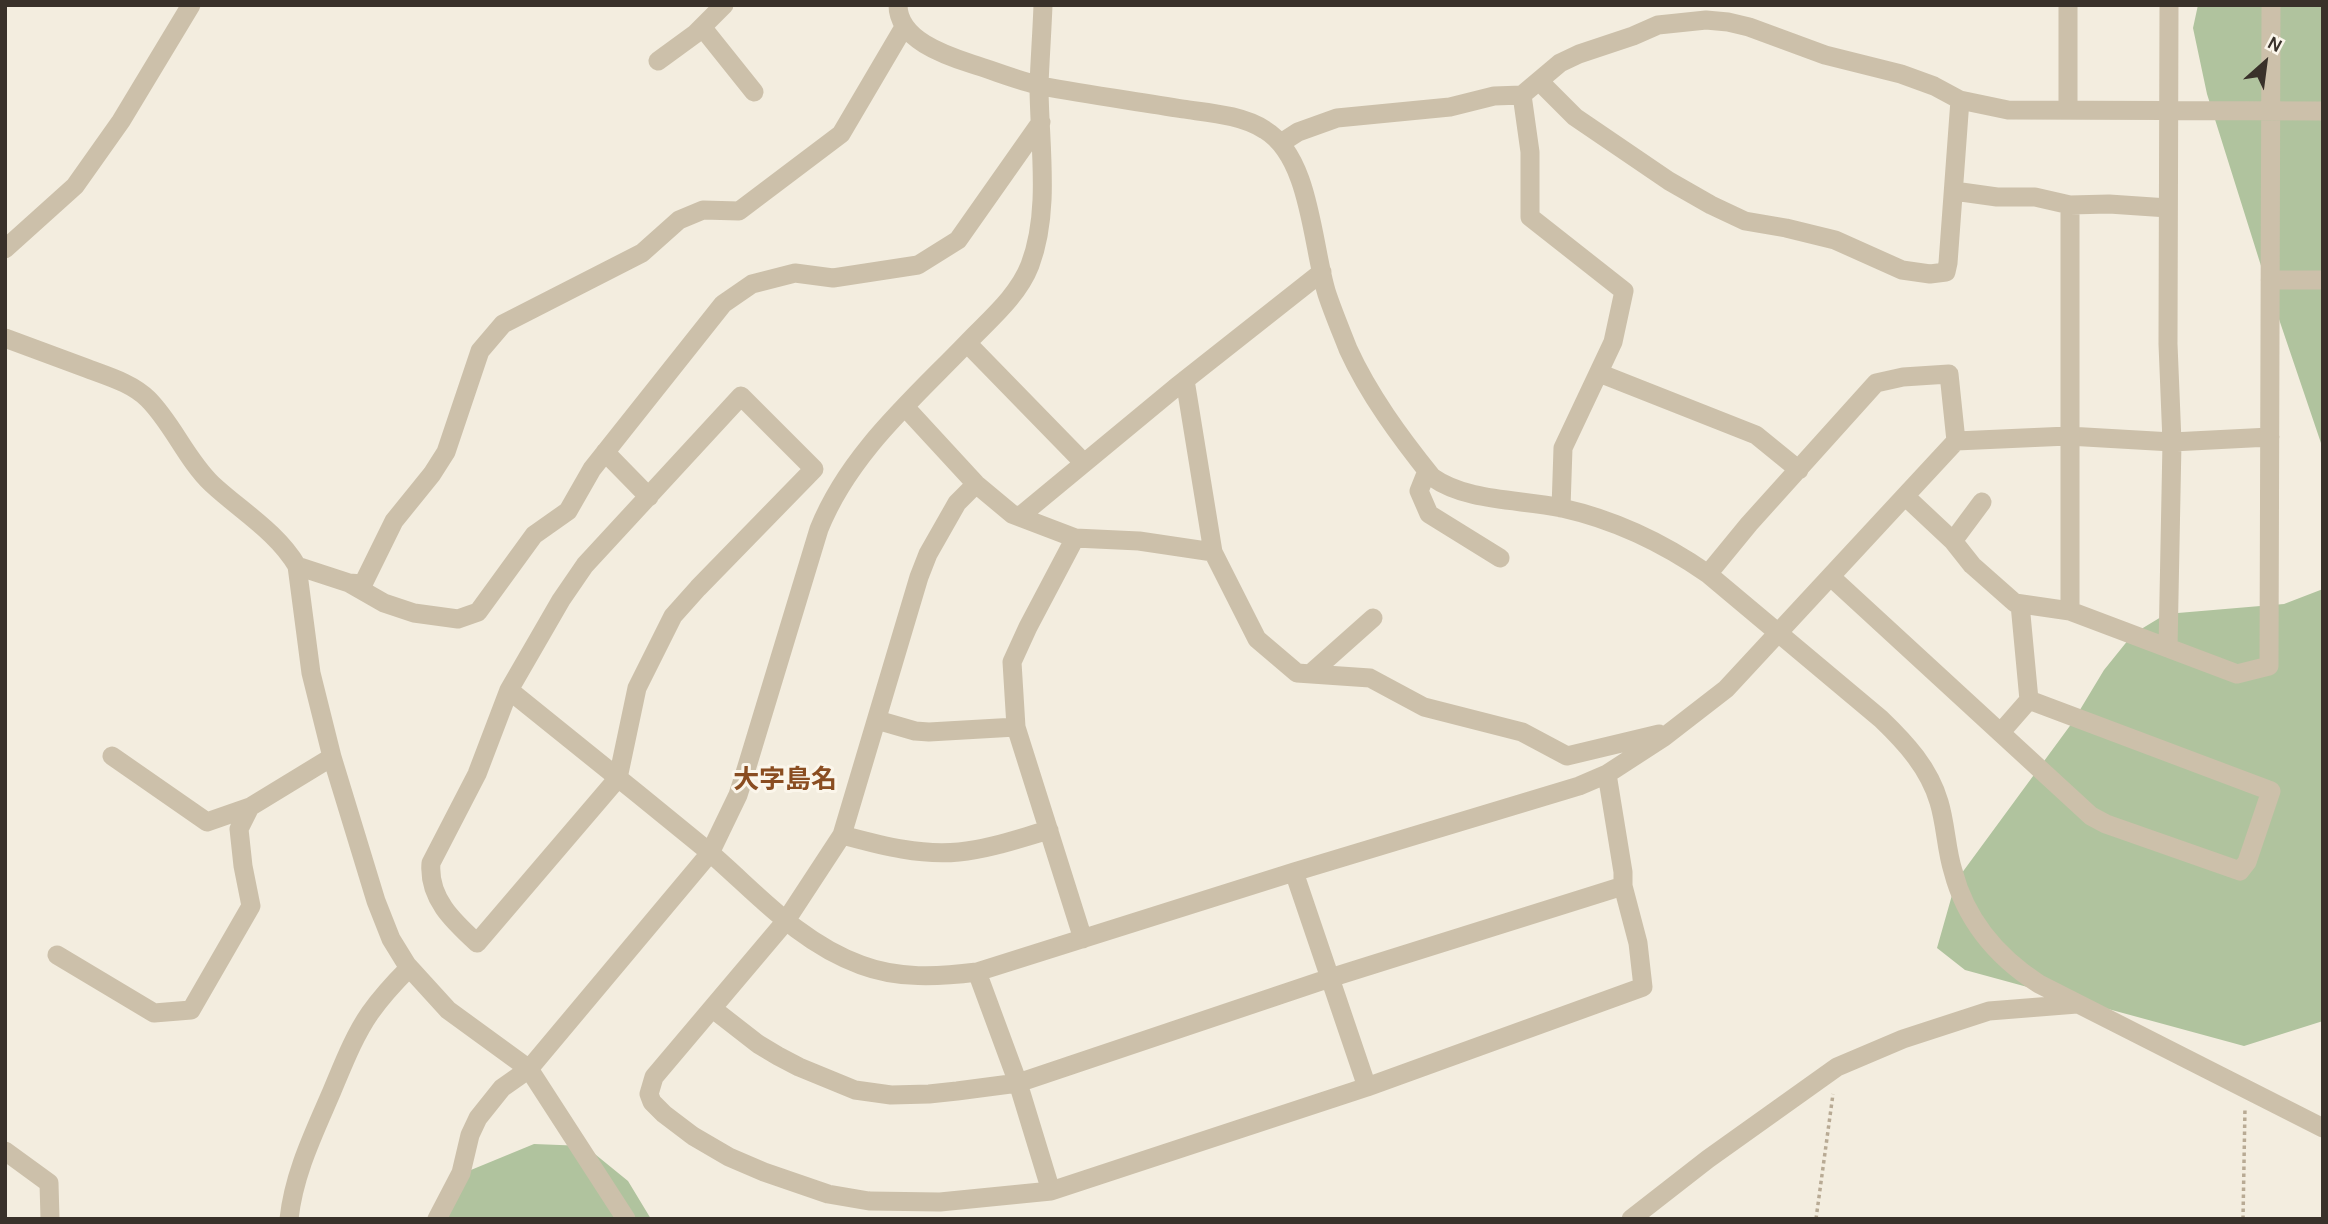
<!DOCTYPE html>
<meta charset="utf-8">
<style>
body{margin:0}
#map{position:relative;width:2328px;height:1224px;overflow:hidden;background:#f3eddf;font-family:Karla,sans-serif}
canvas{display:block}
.frame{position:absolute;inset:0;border:7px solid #39312a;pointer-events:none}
.north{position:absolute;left:2230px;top:28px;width:70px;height:70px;-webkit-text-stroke:5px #fbf6eb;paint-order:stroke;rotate:28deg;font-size:19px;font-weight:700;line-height:28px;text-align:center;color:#39312a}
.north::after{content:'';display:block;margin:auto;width:24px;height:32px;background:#39312a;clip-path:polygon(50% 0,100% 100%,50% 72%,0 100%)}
</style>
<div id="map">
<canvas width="2328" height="1224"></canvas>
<div class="frame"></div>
<div class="north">N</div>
</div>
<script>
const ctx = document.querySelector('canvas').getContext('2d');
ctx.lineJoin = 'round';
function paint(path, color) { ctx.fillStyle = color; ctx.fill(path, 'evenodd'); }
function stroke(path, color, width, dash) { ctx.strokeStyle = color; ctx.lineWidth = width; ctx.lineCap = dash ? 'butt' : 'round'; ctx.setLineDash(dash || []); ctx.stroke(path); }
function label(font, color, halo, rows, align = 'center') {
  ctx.font = font + ' Karla,"Noto Sans JP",sans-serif'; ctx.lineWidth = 6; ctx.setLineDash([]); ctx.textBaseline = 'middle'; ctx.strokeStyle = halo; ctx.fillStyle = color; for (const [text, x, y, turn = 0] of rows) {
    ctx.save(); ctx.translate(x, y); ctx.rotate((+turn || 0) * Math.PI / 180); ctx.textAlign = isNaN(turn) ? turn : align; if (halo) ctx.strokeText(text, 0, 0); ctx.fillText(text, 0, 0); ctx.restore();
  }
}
paint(new Path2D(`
 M 2198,5 L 2323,5 L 2323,449 L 2262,269 L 2207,94 L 2193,28 Z
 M 2323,589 L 2323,1021 L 2244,1046 L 1965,970 L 1937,948 L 1956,881 L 2072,723 L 2104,670 L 2133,634 L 2166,614 L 2284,604 Z
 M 534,1144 L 585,1146 L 628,1181 L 651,1219 L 431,1219 L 466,1172 Z`), '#b0c39e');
stroke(new Path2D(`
 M 1816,1219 L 1833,1094
 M 2243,1219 L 2245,1107`), '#b8aa94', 3.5, [3.5, 3.5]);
stroke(new Path2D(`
 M 898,5 C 898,39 944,55 972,64 C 995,71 1019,81 1042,86 C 1089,95 1136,101 1183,109 C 1210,113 1242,115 1265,130 C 1311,158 1312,247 1327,294 C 1333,312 1341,331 1348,349 C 1369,395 1400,437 1432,477 C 1467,502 1520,499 1562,508 C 1616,520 1662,542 1708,574 L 1881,719 C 1906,743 1929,768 1939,802 C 1946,825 1946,849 1953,871 C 1966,921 1997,957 2039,984 L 2323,1128
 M 702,27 L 754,92
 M 658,61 L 695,34 L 724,5
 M 1539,81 L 1575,117 L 1669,181 L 1711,205 L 1745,221 L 1786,228 L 1835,240 L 1902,270 L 1930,274 L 1946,272 L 1948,263 L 1960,100
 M 1522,95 L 1530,152 L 1530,217 L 1624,291 L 1613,342 L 1563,448 L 1561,508
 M 2068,110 L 2068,5
 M 1281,143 L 1298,132 L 1337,118 L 1450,107 L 1494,96 L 1522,95 L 1560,63 L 1579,54 L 1633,36 L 1658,25 L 1706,20 L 1728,22 L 1749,27 L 1825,55 L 1901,74 L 1934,86 L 1960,100 L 2008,110 L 2323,111
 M 1954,191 L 1997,197 L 2035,197 L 2070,205 L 2109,204 L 2168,208
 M 5,249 L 75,186 L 121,121 L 191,5
 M 2270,280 L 2323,280
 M 5,338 C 32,348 59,358 86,368 C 107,376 132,383 148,399 C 173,424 186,459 212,484 C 241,511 277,532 297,566 L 311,673 L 332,757 L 376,901 L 391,939 L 407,965 L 448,1010 L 529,1069 L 626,1219
 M 967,343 L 1084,463
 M 1599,373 L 1756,435 L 1799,470
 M 1185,380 L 1213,552 L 1257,639 L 1297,673 L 1370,678 L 1424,707 L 1522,732 L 1567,756 L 1659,734
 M 741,396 L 814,469 L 698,588 L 673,616 L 637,688 L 618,778 L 477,943 C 453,921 428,898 431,863 L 477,774 L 509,690 L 561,600 L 585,565 Z
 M 905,407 L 976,484 L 1012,514 L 1075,538 L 1139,541 L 1213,552
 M 605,452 L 649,497
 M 1427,471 L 1419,491 L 1429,514 L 1500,558
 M 976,484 L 957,503 L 928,554 L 919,577 L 842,835 L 785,922 L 654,1077 L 649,1094 L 652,1102 L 664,1114 L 693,1136 L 729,1157 L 764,1172 L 828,1194 L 869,1201 L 940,1202 L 1051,1191 L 1367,1087 L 1643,987 L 1638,943 L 1623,886 L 1623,872 L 1607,774
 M 1905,496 L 1953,541 L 1972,565 L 2015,603 L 2070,611 L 2237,674 L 2269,666 L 2271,5
 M 1019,517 L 1175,388 L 1322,272
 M 1075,538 L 1028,627 L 1012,662 L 1016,727 L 1083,939
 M 1953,541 L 1982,502
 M 297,566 L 349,583 L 363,584 L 394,521 L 432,474 L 446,452 L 480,351 L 503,324 L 642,253 L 679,220 L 703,210 L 739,211 L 841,134 L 904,27
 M 1708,574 L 1749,524 L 1876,383 L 1903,377 L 1949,374 L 1956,441
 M 1831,577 L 2091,816 L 2106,824 L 2240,871 L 2247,862 L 2271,791 L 2029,700 L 2020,604
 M 349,583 L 384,603 L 414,613 L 458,619 L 478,612 L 534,535 L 568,511 L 592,469 L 723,304 L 752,284 L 795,273 L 833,278 L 918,265 L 958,240 L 1041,122
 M 2070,611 L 2070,205
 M 2168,648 L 2172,442 L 2168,344 L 2169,5
 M 1310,674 L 1373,618
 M 509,690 C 575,743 642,797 708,851 C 757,893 798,942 861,965 C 898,979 938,977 977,972 L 1294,872 L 1579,786 L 1607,774 L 1664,737 L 1726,689 L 1956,441 L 2068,436 L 2172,442 L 2270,437
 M 877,720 L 915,731 L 929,732 L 1016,727
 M 2001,732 L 2029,700
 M 112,756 L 207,822 L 250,807 L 332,757
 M 842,835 C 880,845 919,856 959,852 C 990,849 1020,838 1049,830
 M 1294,872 L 1367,1087
 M 57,955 L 154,1013 L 191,1010 L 251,906 L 243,866 L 239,829 L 250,807
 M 977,972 L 1018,1083 L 1051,1191
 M 713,1009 L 758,1044 L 778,1056 L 799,1067 L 855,1090 L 891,1095 L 929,1094 L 957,1091 L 1018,1083 L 1330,978 L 1623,886
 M 5,1151 L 49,1183 L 50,1219
 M 289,1219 C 294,1173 314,1133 332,1091 C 343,1065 354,1036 370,1013 C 382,996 395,982 409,968
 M 437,1219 L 461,1173 L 470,1135 L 478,1118 L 502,1088 L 529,1069 L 710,853 L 738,795 L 745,773 L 819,529 C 849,454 912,400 967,343 C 990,319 1018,296 1030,265 C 1051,210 1039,142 1039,85 C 1040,59 1042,32 1043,5
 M 1631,1219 L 1708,1159 L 1837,1067 L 1903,1039 L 1989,1011 L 2077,1004`), '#ccc0aa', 19);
label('bold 26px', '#8a4d21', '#fbf6eb', [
 ["大字島名",785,781]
]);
</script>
